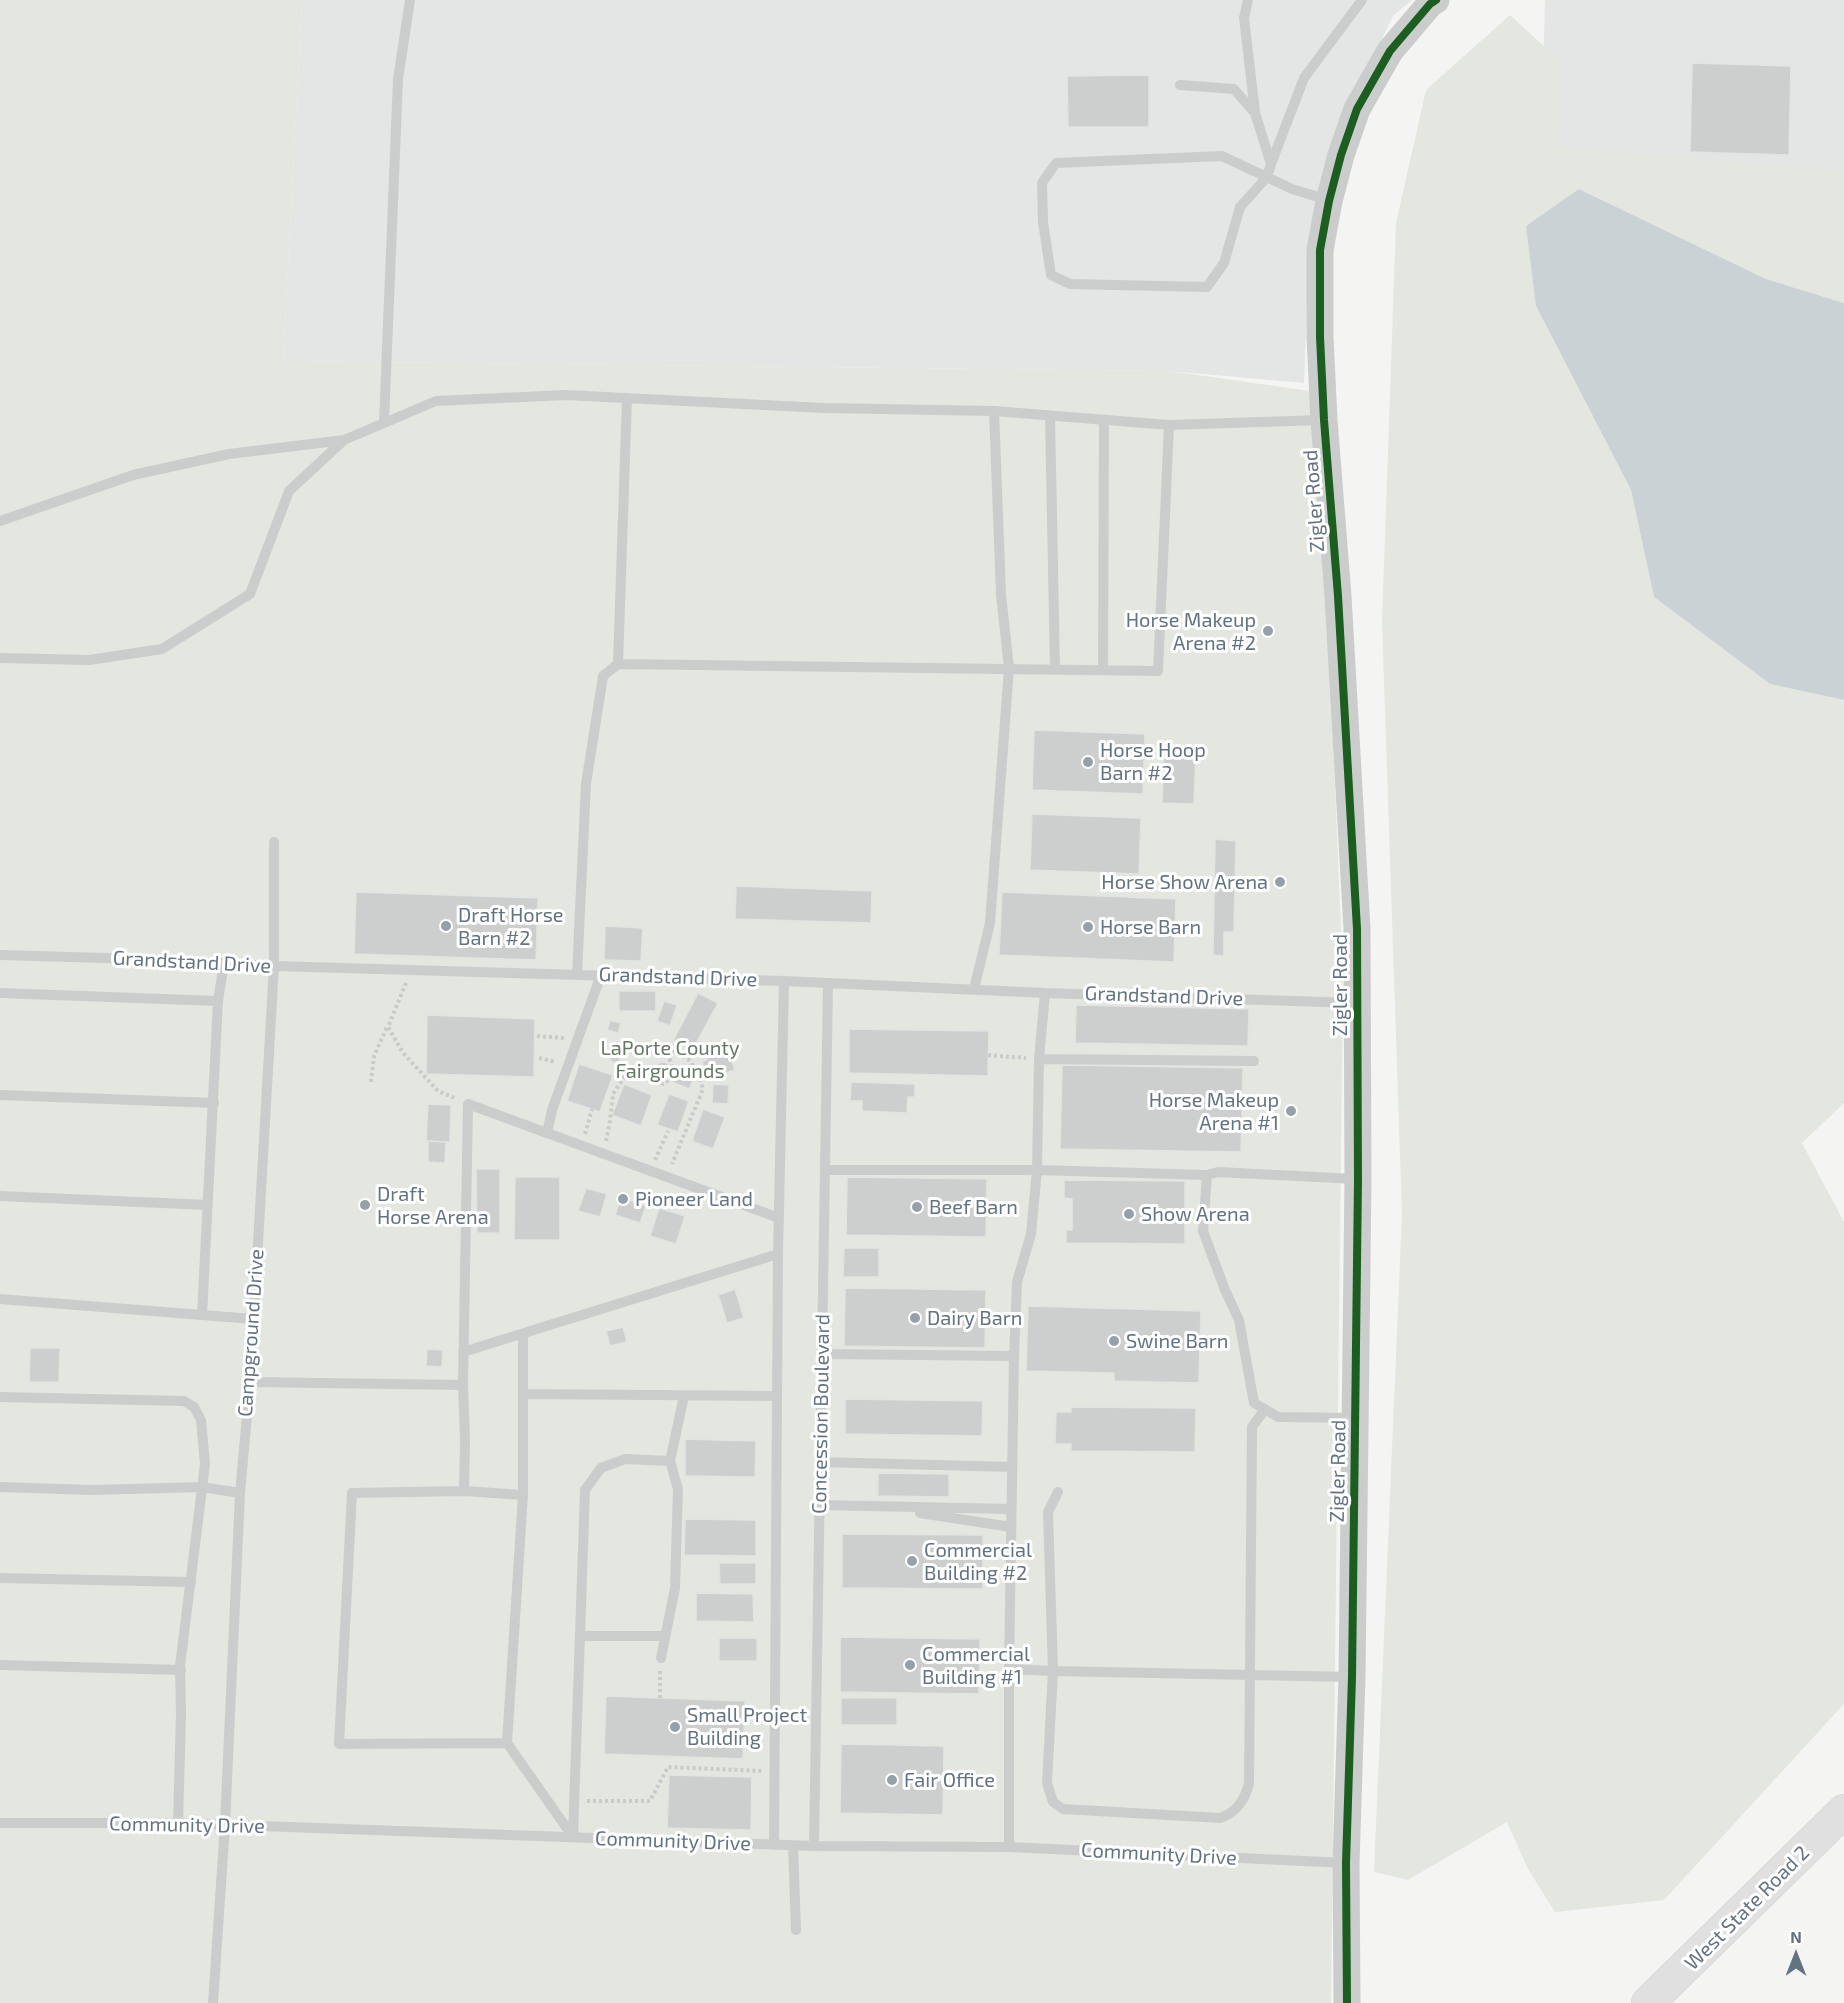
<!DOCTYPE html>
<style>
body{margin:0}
#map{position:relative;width:1844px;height:2003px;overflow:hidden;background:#f4f4f2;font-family:"Exo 2",sans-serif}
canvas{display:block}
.north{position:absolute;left:1766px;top:1925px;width:60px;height:60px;-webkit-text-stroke:4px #fff;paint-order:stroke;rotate:0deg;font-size:16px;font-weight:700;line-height:24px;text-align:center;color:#647382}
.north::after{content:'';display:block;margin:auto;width:21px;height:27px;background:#647382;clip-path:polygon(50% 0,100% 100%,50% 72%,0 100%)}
</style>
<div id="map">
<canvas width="1844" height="2003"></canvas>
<div class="north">N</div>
</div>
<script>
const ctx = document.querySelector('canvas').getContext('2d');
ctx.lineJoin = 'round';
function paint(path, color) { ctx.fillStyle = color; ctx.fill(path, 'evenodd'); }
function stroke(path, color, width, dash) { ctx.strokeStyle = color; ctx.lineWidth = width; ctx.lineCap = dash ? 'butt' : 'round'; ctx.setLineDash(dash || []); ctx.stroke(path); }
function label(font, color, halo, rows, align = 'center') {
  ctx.font = font + ' "Exo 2",sans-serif'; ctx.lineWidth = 6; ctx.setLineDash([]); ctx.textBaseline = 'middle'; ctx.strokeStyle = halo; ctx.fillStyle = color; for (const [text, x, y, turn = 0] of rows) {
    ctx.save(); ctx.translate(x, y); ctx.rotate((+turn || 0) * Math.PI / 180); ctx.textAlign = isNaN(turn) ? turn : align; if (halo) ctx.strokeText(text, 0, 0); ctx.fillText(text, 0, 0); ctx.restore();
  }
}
paint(new Path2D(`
 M 302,0 L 1412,0 L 1393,16 L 1331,144 L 1310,230 L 1304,383 L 1169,371 L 283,361 Z
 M 1545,0 L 1844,0 L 1844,180 L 1541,153 Z`), '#e4e5e5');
paint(new Path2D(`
 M 0,0 L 302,0 L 283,361 L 1169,371 L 1310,391 L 1327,598 L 1343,978 L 1331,2003 L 0,2003 Z
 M 1510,15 L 1558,59 L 1557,147 L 1844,171 L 1844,303 L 1766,279 L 1579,189 L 1536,306 L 1631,490 L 1654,597 L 1770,684 L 1844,700 L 1844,1103 L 1802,1143 L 1844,1222 L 1844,1704 L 1664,1900 L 1555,1912 L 1528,1869 L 1507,1822 L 1408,1880 L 1374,1872 L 1402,1214 L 1382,622 L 1396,223 L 1426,90 Z`), '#e3e7e0');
paint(new Path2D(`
 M 1579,189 L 1766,279 L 1844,303 L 1844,700 L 1770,684 L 1654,597 L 1631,490 L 1536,306 L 1526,226 Z`), '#cbd2d5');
const building = new Path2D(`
 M 1692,63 L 1791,66 L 1789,155 L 1690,152 Z
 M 1149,75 L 1149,127 L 1068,127 L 1067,76 Z
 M 1034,730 L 1145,734 L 1143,794 L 1032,790 Z
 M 1164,751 L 1196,752 L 1194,804 L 1162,803 Z
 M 1032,814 L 1141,818 L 1139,874 L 1030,870 Z
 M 1215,839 L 1236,841 L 1234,932 L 1224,932 L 1224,956 L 1213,955 Z
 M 736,886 L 872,891 L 871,923 L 735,919 Z
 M 356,892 L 538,898 L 536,960 L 354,954 Z
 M 1002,892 L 1176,899 L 1174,962 L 999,955 Z
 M 605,926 L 643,928 L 641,961 L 604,960 Z
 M 619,991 L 656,991 L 656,1011 L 619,1011 Z
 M 698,993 L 718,1003 L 692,1051 L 673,1041 Z
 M 664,1001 L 677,1005 L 670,1026 L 657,1021 Z
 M 1076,1005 L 1249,1009 L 1248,1046 L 1075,1043 Z
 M 427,1015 L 535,1019 L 534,1077 L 426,1074 Z
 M 610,1020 L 621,1023 L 618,1033 L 607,1030 Z
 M 849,1029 L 989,1031 L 988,1076 L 849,1073 Z
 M 728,1050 L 735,1070 L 713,1077 L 712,1075 L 707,1076 L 702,1061 L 707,1060 L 706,1057 Z
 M 610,1052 L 620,1052 L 620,1062 L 611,1062 Z
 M655 1070a8 8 0 1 1 16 0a8 8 0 1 1-16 0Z
 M 579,1064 L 613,1075 L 600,1112 L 567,1101 Z
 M 1062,1065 L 1243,1068 L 1241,1152 L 1060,1149 Z
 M 677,1069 L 695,1075 L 689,1089 L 672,1082 Z
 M 851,1082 L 915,1084 L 915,1097 L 908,1097 L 907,1113 L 862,1111 L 862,1101 L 850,1101 Z
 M 624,1084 L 652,1095 L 641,1126 L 612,1115 Z
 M 713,1084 L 729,1085 L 728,1104 L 712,1103 Z
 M 669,1094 L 689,1101 L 678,1132 L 657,1125 Z
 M 428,1104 L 451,1105 L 450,1142 L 426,1141 Z
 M 703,1109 L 725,1117 L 713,1149 L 692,1141 Z
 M 428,1141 L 446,1142 L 445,1163 L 428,1162 Z
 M 476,1169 L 500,1169 L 500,1233 L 477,1233 Z
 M 515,1177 L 560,1177 L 560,1240 L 514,1240 Z
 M 847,1177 L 987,1179 L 986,1237 L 846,1235 Z
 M 1064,1180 L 1185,1181 L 1185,1244 L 1066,1243 L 1066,1230 L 1072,1230 L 1072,1199 L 1064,1198 Z
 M 586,1188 L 607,1194 L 600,1217 L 578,1211 Z
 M 621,1197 L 646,1206 L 640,1223 L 615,1215 Z
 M 659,1208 L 685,1216 L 676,1244 L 650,1236 Z
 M 844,1248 L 879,1248 L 879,1277 L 843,1277 Z
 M 845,1288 L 986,1290 L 985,1348 L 844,1346 Z
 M 735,1289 L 744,1318 L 727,1323 L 718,1295 Z
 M 1028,1306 L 1201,1311 L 1199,1383 L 1114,1381 L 1114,1373 L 1026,1371 Z
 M 623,1327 L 627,1342 L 610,1346 L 606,1331 Z
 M 30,1348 L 60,1348 L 59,1382 L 29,1382 Z
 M 427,1349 L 443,1350 L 442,1367 L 426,1366 Z
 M 845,1399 L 983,1401 L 982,1436 L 845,1434 Z
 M 1071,1407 L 1196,1408 L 1195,1452 L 1071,1451 L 1071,1444 L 1055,1444 L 1056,1412 L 1071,1412 Z
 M 685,1439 L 756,1441 L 755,1477 L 685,1476 Z
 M 878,1473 L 949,1474 L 949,1497 L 878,1496 Z
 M 685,1519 L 756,1520 L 756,1556 L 684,1555 Z
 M 842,1534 L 983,1535 L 983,1589 L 842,1588 Z
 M 719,1563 L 756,1563 L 756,1584 L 720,1584 Z
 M 696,1593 L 753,1594 L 754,1622 L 696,1621 Z
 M 840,1637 L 980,1639 L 979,1694 L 840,1692 Z
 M 719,1638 L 757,1638 L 757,1661 L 719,1661 Z
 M 606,1696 L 745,1701 L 743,1759 L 604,1754 Z
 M 841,1698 L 897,1698 L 897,1725 L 841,1725 Z
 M 841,1744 L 944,1746 L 943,1815 L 840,1813 Z
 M 669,1775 L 752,1777 L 751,1830 L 667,1828 Z`);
paint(building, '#cdcece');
stroke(building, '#e3e3e2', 1.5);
const primary = new Path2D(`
 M 1648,2003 L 1844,1811`);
stroke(primary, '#d1d2d1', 34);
stroke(new Path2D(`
 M 406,983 L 388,1027 L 403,1053 L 438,1091 L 455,1098
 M 537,1036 L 565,1038
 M 988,1055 L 1026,1058
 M 539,1058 L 556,1062
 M 371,1082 L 374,1056 L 387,1027
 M 585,1134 L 592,1109
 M 606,1141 L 610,1121 L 613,1094 L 625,1076 L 638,1072 L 663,1084 L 672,1078 C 674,1066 669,1063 669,1052 L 675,1052 L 689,1060 L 699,1074 L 703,1089 L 672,1164
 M 655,1160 L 668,1131
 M 660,1698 L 660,1671
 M 587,1801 L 650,1801 L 668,1767 L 763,1771`), '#cacaca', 4, [3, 3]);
stroke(new Path2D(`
 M 1248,0 L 1244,18 L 1255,112
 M 1180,85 L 1234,89 L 1255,113 L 1271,164 L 1267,177 L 1240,207 L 1224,263 L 1207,287 L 1070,284 L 1051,275 L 1043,222 L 1042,183 L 1056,163 L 1222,156 L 1292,189 L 1328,200
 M 1271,164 L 1304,78 L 1362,0
 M 1050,416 L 1055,669
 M 384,423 L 398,79 L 410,0
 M 0,521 L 133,475 L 229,454 L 344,440
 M 0,658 L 89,660 L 162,649 L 250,594 L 289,491 L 344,440 L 436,401 L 566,395 L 824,408 L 994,411 L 1169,425 L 1322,420
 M 618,664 L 1158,671 L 1169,425
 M 1103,670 L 1104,420
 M 0,955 L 141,959 L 274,966 L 784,981 L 1045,993 L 1356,1003
 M 577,974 L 586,784 L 603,676 L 618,664 L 627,398
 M 974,989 L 990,923 L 1009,668 L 1001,594 L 994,411
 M 0,993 L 218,1001
 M 1039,1059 L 1254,1061
 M 0,1095 L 214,1103
 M 547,1133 L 552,1110 L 601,975
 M 825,1170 L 1037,1170 L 1207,1175
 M 0,1196 L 208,1205
 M 0,1299 L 253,1319
 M 202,1315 L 218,1001 L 224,963
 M 523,1335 L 523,1495 L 464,1491 L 465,1441 L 463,1385 L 468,1104 L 779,1218
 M 463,1352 L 778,1254
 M 822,1354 L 1014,1356
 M 250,1382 L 463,1385
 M 523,1394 L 777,1396
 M 0,1397 L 184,1401 L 194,1407 L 201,1420 L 205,1464 L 180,1666 L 181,1713 L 178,1823
 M 1355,1418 L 1278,1417 L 1254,1403 L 1239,1320 L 1225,1290 L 1203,1231 L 1207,1175 L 1218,1172 L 1356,1179
 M 820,1462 L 1012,1467
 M 0,1487 L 93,1490 L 202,1487 L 240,1493
 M 464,1491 L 352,1493 L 339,1744 L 507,1743 L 523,1495
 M 1058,1492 L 1048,1512 L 1053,1671 L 1047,1783 L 1053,1802 L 1063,1809 L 1220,1818 C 1237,1812 1244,1801 1249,1784 L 1252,1427 L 1265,1409
 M 820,1505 L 1011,1509
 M 920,1513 L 1011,1527
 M 0,1578 L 191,1582
 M 580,1636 L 664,1636
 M 661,1658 L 675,1588 L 678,1489 L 670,1461
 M 0,1665 L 181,1670
 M 1009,1669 L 1053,1671 L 1351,1677
 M 507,1743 L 573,1837 L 585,1490 L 601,1468 L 625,1459 L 670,1461 L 684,1396
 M 0,1823 L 178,1823 L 814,1846 L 1009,1847 L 1346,1863
 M 774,1845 L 778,1254 L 784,981
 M 793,1846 L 796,1930
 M 814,1846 L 828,983
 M 1009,1847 L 1009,1669 L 1014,1356 L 1017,1282 L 1031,1234 L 1037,1170 L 1039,1059 L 1045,993
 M 213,2003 L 225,1825 L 240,1493 L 250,1382 L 274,966 L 274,842`), '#cbcdcd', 10);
stroke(new Path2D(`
 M 1347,2003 L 1346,1863 L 1352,1677 L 1358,1180 L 1357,929 L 1338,596 L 1324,420 L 1320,337 L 1320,250 L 1329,201 L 1341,155 L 1357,109 L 1390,51 L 1430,4 L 1436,0`), '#cbcdcd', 27);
stroke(primary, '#e0e0e0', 33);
stroke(new Path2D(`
 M 1347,2003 L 1346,1863 L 1352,1677 L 1358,1180 L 1357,929 L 1338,596 L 1324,420 L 1320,337 L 1320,250 L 1329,201 L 1341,155 L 1357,109 L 1390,51 L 1430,4 L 1436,0`), '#1b5e20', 8);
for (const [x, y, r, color] of [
 [1268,631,6,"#96a0a9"],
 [1088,762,6,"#96a0a9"],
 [1280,882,6,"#96a0a9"],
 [446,926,6,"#96a0a9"],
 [1088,927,6,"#96a0a9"],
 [1291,1111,6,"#96a0a9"],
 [623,1199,6,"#96a0a9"],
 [365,1205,6,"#96a0a9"],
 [917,1207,6,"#96a0a9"],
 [1129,1214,6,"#96a0a9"],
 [915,1318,6,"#96a0a9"],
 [1114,1341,6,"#96a0a9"],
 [912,1561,6,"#96a0a9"],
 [910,1665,6,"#96a0a9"],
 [675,1727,6,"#96a0a9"],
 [892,1780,6,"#96a0a9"]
]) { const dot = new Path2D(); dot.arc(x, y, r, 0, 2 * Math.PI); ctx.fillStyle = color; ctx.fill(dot); stroke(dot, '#fff', 2); }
label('20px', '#647382', '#fff', [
 ["Zigler Road",1314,501,-94],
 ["Grandstand Drive",192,962,3],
 ["Grandstand Drive",678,977,2],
 ["Zigler Road",1340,985,-90],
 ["Grandstand Drive",1164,996,2],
 ["Campground Drive",251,1333,-86],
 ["Concession Boulevard",821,1414,-89],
 ["Zigler Road",1338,1471,-89],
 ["Community Drive",187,1825,1],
 ["Community Drive",673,1841,2],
 ["Community Drive",1159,1854,3],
 ["West State Road 2",1747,1908,-45]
]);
label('20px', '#647382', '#fff', [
 ["Horse Makeup",1256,620,"right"],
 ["Arena #2",1256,643,"right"],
 ["Horse Hoop",1100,750],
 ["Barn #2",1100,773],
 ["Horse Show Arena",1268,882,"right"],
 ["Draft Horse",458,915],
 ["Barn #2",458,938],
 ["Horse Barn",1100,927],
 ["Horse Makeup",1279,1100,"right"],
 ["Arena #1",1279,1123,"right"],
 ["Draft",377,1194],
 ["Horse Arena",377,1217],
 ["Pioneer Land",635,1199],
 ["Beef Barn",929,1207],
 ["Show Arena",1141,1214],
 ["Dairy Barn",927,1318],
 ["Swine Barn",1126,1341],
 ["Commercial",924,1550],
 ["Building #2",924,1573],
 ["Commercial",922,1654],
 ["Building #1",922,1677],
 ["Small Project",687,1715],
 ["Building",687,1738],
 ["Fair Office",904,1780]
], 'left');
label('20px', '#667963', '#fff', [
 ["LaPorte County",670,1048],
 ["Fairgrounds",670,1071]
]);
</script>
